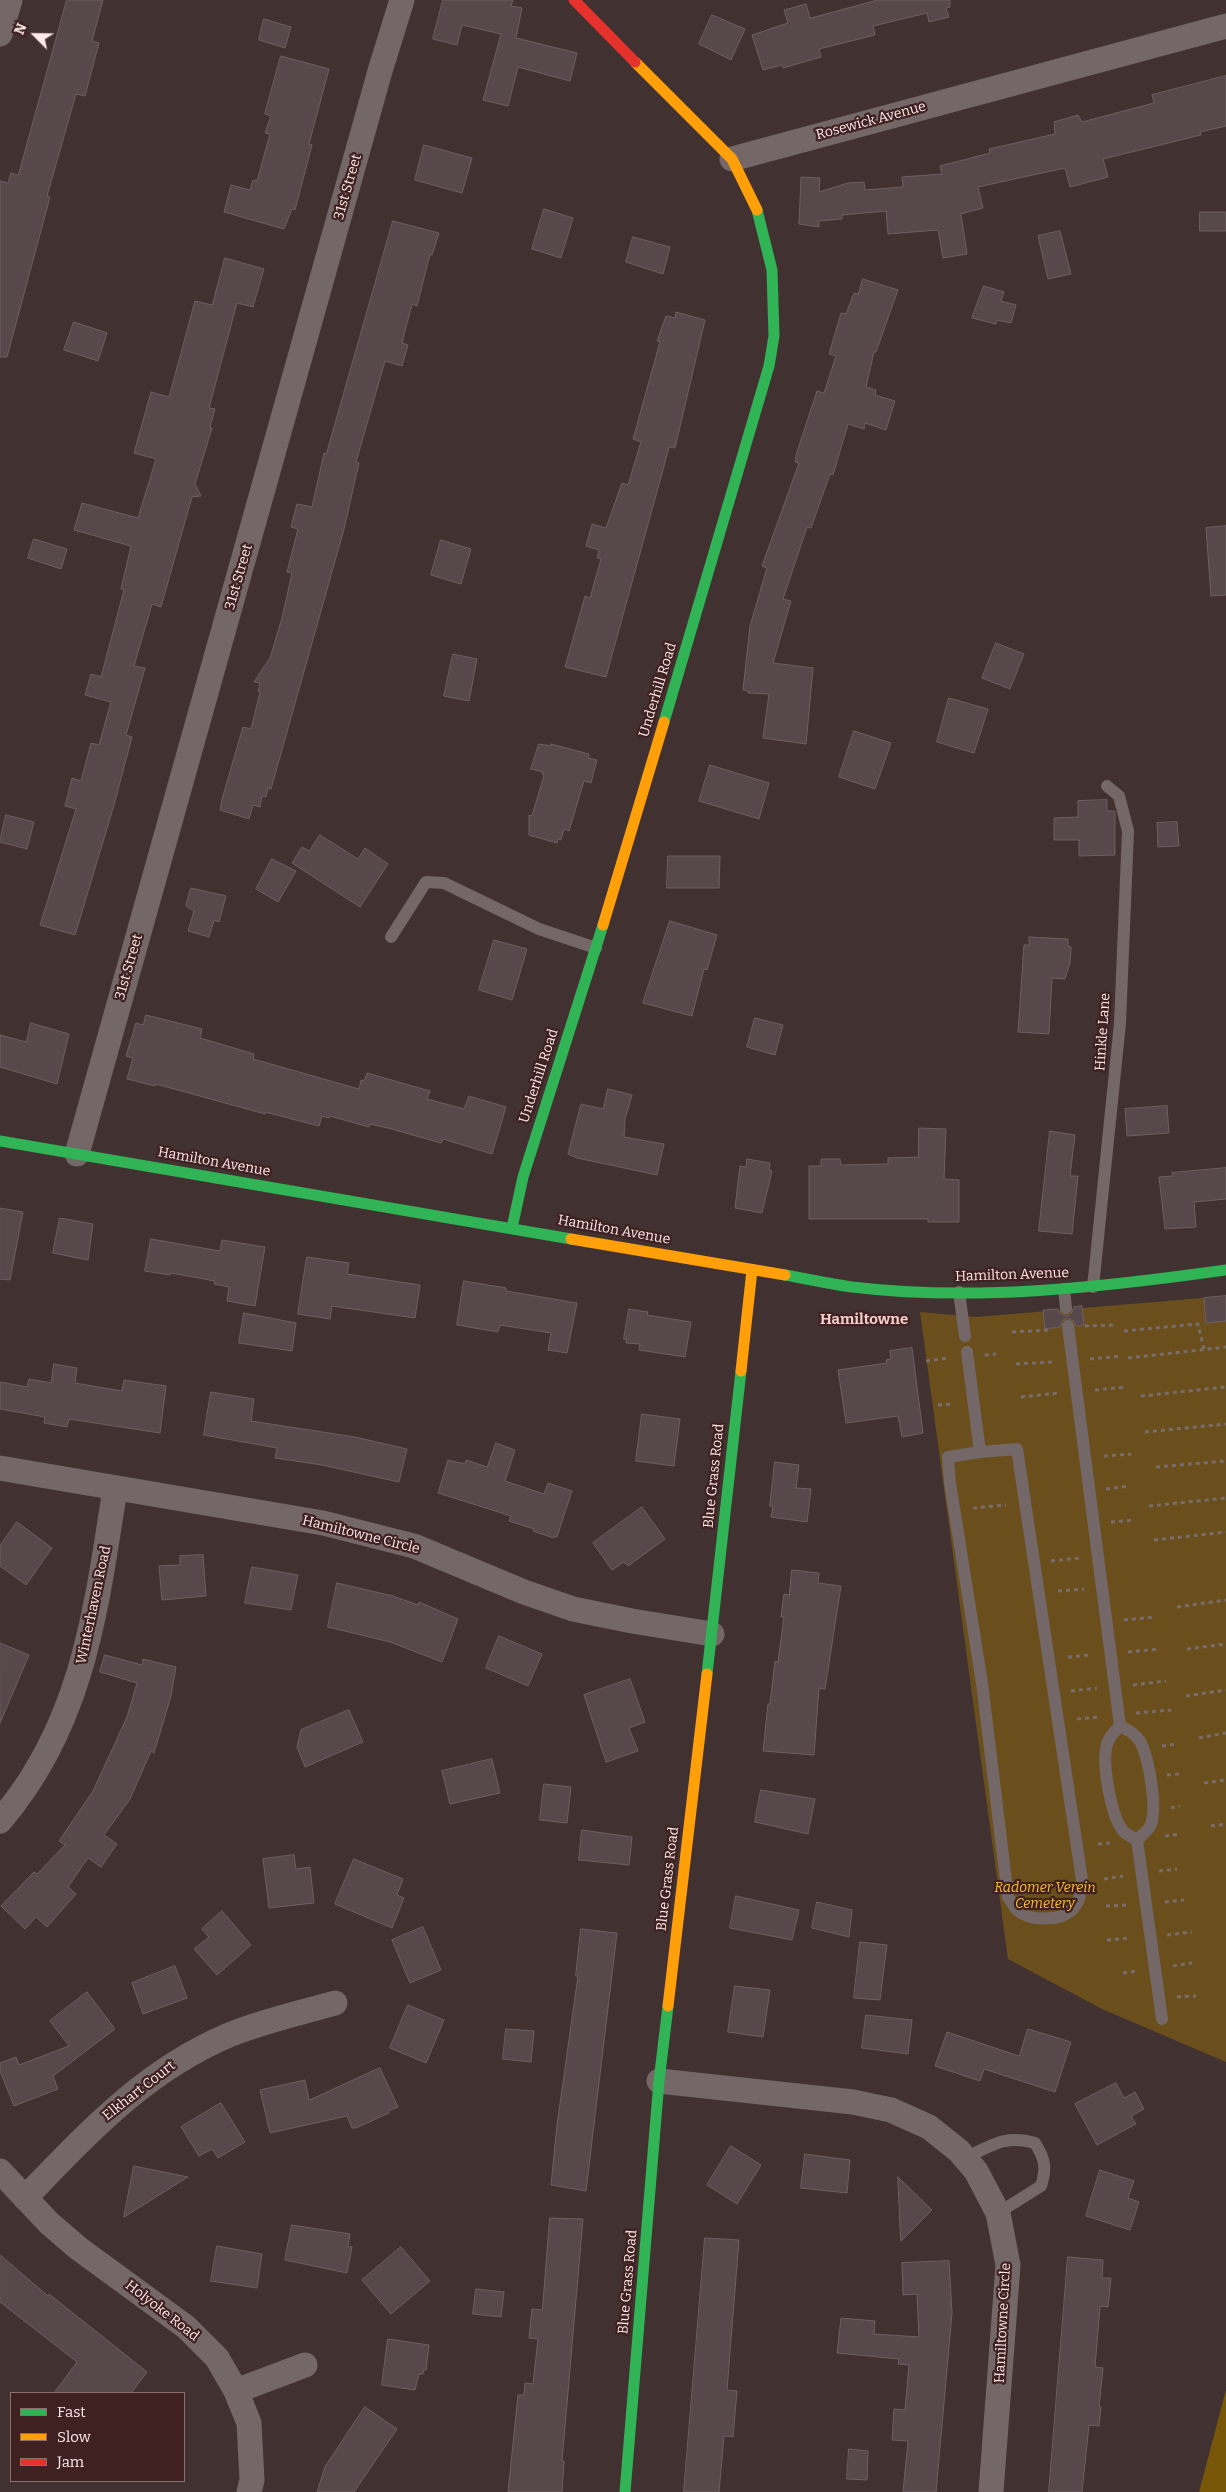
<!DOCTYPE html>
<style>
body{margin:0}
#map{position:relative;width:1226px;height:2492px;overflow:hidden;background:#423131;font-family:Bitter,serif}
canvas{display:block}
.legend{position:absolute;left:10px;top:2392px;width:175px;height:90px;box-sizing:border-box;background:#3e2120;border:1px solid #8a7170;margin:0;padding:6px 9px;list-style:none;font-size:15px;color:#fde9e8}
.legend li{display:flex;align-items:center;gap:10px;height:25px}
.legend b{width:25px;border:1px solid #8a7170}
.north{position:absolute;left:10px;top:10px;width:50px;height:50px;-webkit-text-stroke:4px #3e2120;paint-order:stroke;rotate:293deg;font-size:14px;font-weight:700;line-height:20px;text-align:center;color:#fde9e8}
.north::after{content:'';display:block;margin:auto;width:18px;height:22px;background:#fde9e8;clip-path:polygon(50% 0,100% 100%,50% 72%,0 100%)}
</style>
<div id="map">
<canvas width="1226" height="2492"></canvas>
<ul class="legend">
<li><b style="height:6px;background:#30b455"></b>Fast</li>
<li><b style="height:6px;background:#ff9f0a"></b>Slow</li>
<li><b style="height:6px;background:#e5322d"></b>Jam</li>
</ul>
<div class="north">N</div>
</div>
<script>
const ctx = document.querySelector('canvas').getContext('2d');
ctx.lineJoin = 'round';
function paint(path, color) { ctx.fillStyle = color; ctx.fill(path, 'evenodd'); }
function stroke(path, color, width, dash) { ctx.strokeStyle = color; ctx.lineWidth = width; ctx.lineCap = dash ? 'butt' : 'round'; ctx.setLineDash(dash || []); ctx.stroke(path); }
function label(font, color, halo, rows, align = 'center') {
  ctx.font = font + ' Bitter,serif'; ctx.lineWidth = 4.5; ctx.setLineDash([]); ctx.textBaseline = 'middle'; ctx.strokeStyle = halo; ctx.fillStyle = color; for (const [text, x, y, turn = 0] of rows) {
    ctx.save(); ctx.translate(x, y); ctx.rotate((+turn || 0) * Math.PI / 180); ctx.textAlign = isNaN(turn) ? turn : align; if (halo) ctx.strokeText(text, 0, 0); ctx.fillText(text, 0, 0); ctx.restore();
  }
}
paint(new Path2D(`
 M 1226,1296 L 1226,2062 L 1102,2009 L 1008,1959 L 920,1312 L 976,1317 Z`), '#6a4f1d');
paint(new Path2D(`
 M 1226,2390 L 1226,2492 L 1199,2492 Z`), '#785607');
const building = new Path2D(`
 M 67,0 L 103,0 L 92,41 L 99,43 L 85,96 L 76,94 L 47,196 L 50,197 L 7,357 L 0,357 L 0,181 L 8,183 L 11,173 L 18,175 Z
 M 443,0 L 513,0 L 511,6 L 522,8 L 516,38 L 577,53 L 570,81 L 518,67 L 508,106 L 483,100 L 501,34 L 462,25 L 457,45 L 433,39 Z
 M 878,0 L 950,0 L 950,7 L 946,8 L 949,17 L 929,22 L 927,13 L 873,26 L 875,35 L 819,49 L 821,57 L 783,68 L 782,65 L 763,70 L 752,35 L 788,23 L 784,10 L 806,4 L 810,18 Z
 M 712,15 L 745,29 L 731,60 L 699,44 Z
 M 264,19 L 291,27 L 285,48 L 259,40 Z
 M 281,56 L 329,69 L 309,144 L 312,145 L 295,210 L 292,209 L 284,229 L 224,212 L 231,185 L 250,190 L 253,180 L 257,181 L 270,134 L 265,133 L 271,116 L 265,114 Z
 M 1226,76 L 1226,126 L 1200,132 L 1201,135 L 1103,159 L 1108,177 L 1070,187 L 1065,168 L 978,187 L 983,208 L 961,214 L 967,254 L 943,258 L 938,230 L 888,234 L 886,211 L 842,215 L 842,219 L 819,221 L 819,227 L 799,224 L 801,177 L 820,178 L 819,192 L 848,183 L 864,182 L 865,190 L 903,187 L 902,177 L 942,174 L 940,166 L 990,153 L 989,149 L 1055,134 L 1054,122 L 1078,115 L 1082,122 L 1154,103 L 1152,95 Z
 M 424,145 L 472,158 L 462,193 L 415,180 Z
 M 544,209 L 573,218 L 561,258 L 532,249 Z
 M 1200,212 L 1226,212 L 1226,231 L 1200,231 Z
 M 393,221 L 439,233 L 432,255 L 430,254 L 417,306 L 412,304 L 402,343 L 408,345 L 402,366 L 385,361 L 356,462 L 359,463 L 344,529 L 271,789 L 268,788 L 266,797 L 262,796 L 260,807 L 253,805 L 249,819 L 220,810 L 222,799 L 243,727 L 251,729 L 260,692 L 258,691 L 260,683 L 254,682 L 270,658 L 282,618 L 292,573 L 287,572 L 298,529 L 291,527 L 297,504 L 312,507 L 324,453 L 326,454 Z
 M 1060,231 L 1071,274 L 1048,279 L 1038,236 Z
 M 633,237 L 670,247 L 663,274 L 626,262 Z
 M 225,258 L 264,269 L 253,307 L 237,303 L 209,408 L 215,409 L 210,427 L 212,428 L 195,484 L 201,496 L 192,497 L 161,607 L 152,604 L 134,666 L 145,668 L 126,735 L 132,737 L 114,805 L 75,935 L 40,925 L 76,809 L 65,806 L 72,778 L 81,781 L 91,743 L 99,745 L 111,702 L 85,695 L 91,674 L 101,677 L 124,590 L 121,589 L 131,546 L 74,530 L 82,503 L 138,518 L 156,459 L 134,453 L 151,392 L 169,397 L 195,301 L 212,305 Z
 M 863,279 L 898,290 L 876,352 L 874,352 L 866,387 L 876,390 L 875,395 L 895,401 L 886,430 L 865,423 L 864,429 L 848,424 L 833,475 L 830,474 L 811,528 L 807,527 L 783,599 L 791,601 L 773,663 L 813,668 L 806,744 L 763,738 L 769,694 L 748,693 L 748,691 L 743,690 L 750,626 L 767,568 L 762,566 L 799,463 L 795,462 L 797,452 L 817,391 L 824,393 L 836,356 L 829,354 L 841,313 L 846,314 L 854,293 L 858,294 Z
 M 984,286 L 1004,292 L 1001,301 L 1016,305 L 1011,323 L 997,320 L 996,324 L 972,318 Z
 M 676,312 L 705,320 L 675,448 L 669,447 L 664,466 L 606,677 L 565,667 L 585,596 L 590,598 L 601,559 L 597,558 L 599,550 L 586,546 L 592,524 L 606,528 L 622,483 L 628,485 L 641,442 L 633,439 L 660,342 L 657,341 L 666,316 L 675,318 Z
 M 74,322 L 107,333 L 98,361 L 64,350 Z
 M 1226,526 L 1226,595 L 1211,596 L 1206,528 Z
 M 34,539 L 67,549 L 61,569 L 28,558 Z
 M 441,540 L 471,549 L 461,584 L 431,575 Z
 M 996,643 L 1024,654 L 1010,689 L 982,678 Z
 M 453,654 L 477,659 L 469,701 L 444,696 Z
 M 949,698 L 988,709 L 974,753 L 937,742 Z
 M 854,731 L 891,743 L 875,789 L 839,777 Z
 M 539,744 L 551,746 L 551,744 L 589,754 L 588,758 L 597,760 L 591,783 L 584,781 L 569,831 L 564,829 L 561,840 L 558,839 L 557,843 L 529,835 L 529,815 L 532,816 L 544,775 L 542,774 L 543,772 L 531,769 Z
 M 710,765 L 769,783 L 759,819 L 699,801 Z
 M 1107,800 L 1107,811 L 1115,811 L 1115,855 L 1079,856 L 1079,840 L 1054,840 L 1054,818 L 1078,817 L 1078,801 Z
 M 6,815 L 34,822 L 27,849 L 0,842 Z
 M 1177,822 L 1179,846 L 1158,847 L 1157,823 Z
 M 320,835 L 358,859 L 365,848 L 388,864 L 360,907 L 292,863 L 302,847 L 309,851 Z
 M 668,856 L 720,856 L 719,888 L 667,888 Z
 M 272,859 L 296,871 L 278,902 L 256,889 Z
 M 191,888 L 226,896 L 219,922 L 214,920 L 209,937 L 188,931 L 194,911 L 186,906 Z
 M 670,921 L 717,935 L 707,970 L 704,969 L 692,1016 L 643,1003 Z
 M 1029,937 L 1068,939 L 1068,946 L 1071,947 L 1070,963 L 1065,979 L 1052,978 L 1049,1034 L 1018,1032 L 1024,945 L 1029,945 Z
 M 494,940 L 527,949 L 512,1000 L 479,990 Z
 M 146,1015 L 202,1029 L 200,1038 L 254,1054 L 253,1059 L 359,1089 L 361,1080 L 364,1081 L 367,1073 L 430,1091 L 427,1099 L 464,1109 L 469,1096 L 506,1107 L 492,1154 L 443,1139 L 441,1143 L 388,1128 L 370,1124 L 369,1127 L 330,1116 L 329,1118 L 322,1116 L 319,1126 L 265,1112 L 265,1114 L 156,1084 L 155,1086 L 127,1079 L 133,1058 L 126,1056 L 136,1023 L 143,1025 Z
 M 755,1018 L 783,1025 L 775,1055 L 747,1047 Z
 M 31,1023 L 69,1034 L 57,1084 L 0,1067 L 0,1035 L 26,1042 Z
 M 608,1089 L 632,1095 L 625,1119 L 624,1137 L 664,1144 L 657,1175 L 577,1158 L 568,1154 L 581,1104 L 603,1109 Z
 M 1167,1106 L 1169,1133 L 1127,1136 L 1125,1109 Z
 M 919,1128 L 946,1129 L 944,1179 L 959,1180 L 959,1222 L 928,1222 L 928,1219 L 809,1219 L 809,1166 L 821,1166 L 821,1159 L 840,1159 L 841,1165 L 888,1164 L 888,1158 L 918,1157 Z
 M 1050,1131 L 1075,1135 L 1070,1176 L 1078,1176 L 1072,1234 L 1039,1231 Z
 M 747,1159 L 770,1163 L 769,1170 L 772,1171 L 762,1213 L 735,1208 L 740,1166 L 746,1167 Z
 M 1226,1168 L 1226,1199 L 1194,1202 L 1196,1227 L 1165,1229 L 1159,1177 L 1173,1176 L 1172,1173 Z
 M 0,1208 L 23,1212 L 10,1280 L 0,1279 Z
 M 60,1218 L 93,1224 L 88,1260 L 53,1253 Z
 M 151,1239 L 220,1251 L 222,1240 L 265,1247 L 255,1306 L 227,1301 L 229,1287 L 214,1284 L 215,1281 L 171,1273 L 170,1275 L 145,1271 Z
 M 307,1257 L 349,1263 L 347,1274 L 420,1285 L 415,1318 L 332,1306 L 330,1319 L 298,1314 Z
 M 464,1281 L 506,1288 L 506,1291 L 577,1303 L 567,1353 L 548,1350 L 551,1333 L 500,1325 L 498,1332 L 457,1325 Z
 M 1226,1296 L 1226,1321 L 1206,1323 L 1204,1298 Z
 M 1082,1306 L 1084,1325 L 1076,1326 L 1074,1321 L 1067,1318 L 1063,1320 L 1060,1327 L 1045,1329 L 1043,1310 L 1058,1309 L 1060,1313 L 1066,1316 L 1071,1314 L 1074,1307 Z
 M 629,1309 L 648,1312 L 647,1315 L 691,1322 L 685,1357 L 639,1350 L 640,1344 L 626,1343 L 627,1339 L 624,1339 Z
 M 244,1313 L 296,1323 L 292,1351 L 239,1343 Z
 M 912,1348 L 923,1433 L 902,1437 L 898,1416 L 846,1423 L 838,1370 L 887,1363 L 886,1360 L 891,1359 L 890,1351 Z
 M 54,1364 L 77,1368 L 75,1383 L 122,1391 L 124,1380 L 166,1386 L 160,1433 L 69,1419 L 67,1427 L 44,1423 L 45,1417 L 0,1409 L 0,1382 L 27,1387 L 29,1379 L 51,1383 Z
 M 211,1392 L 254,1399 L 251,1421 L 355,1437 L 407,1449 L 399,1482 L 322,1465 L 275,1458 L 277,1448 L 204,1435 Z
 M 642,1414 L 680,1419 L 674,1466 L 636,1461 Z
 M 496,1443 L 515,1450 L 505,1481 L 544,1494 L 548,1483 L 572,1491 L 557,1537 L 555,1536 L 554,1538 L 533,1531 L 534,1529 L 509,1521 L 511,1516 L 438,1493 L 448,1460 L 465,1464 L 466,1460 L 487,1467 Z
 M 775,1462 L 799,1465 L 796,1488 L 811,1489 L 807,1522 L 771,1517 L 773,1507 L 770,1506 Z
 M 642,1507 L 665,1539 L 628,1566 L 624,1562 L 612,1570 L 593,1543 Z
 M 17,1522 L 52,1548 L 26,1585 L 0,1566 L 0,1546 Z
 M 203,1555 L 206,1596 L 162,1600 L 159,1566 L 180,1565 L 180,1556 Z
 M 252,1567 L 298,1575 L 291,1610 L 245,1603 Z
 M 792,1570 L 819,1573 L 818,1583 L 841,1586 L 825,1689 L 819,1688 L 814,1755 L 763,1751 L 768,1704 L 770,1704 L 775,1661 L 778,1662 L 784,1617 L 781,1617 L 784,1594 L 789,1595 Z
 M 337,1583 L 393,1596 L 418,1605 L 419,1602 L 458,1619 L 442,1662 L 390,1642 L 328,1627 Z
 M 499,1636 L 542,1654 L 528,1686 L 486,1668 Z
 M 0,1643 L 29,1655 L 0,1723 Z
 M 105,1655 L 142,1665 L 143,1659 L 176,1667 L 171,1696 L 154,1753 L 151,1751 L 130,1799 L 104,1835 L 117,1844 L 101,1867 L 88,1858 L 68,1887 L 76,1894 L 47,1927 L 36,1917 L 25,1929 L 1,1906 L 34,1872 L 37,1874 L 65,1845 L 59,1841 L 93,1791 L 127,1717 L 137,1683 L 100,1672 Z
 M 630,1679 L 645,1722 L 629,1728 L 638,1751 L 606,1762 L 584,1695 Z
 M 349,1710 L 363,1742 L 305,1767 L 297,1747 L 301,1730 Z
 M 492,1759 L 500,1793 L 450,1804 L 442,1771 Z
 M 544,1784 L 571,1787 L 567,1823 L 540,1820 Z
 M 761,1790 L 815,1799 L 808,1834 L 755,1822 Z
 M 582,1830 L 632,1837 L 629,1865 L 579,1860 Z
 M 294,1855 L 296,1869 L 310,1867 L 314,1903 L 269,1908 L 263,1859 Z
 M 354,1859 L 403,1879 L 397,1895 L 404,1898 L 392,1928 L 335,1904 Z
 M 736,1896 L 799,1910 L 792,1940 L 730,1928 Z
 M 817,1902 L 852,1910 L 849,1937 L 812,1928 Z
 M 222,1911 L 251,1945 L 217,1975 L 194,1949 L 209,1937 L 202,1929 Z
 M 423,1927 L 441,1970 L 410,1983 L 392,1940 Z
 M 581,1929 L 617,1933 L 586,2191 L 551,2185 L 557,2125 L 578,1976 L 576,1976 Z
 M 860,1942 L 887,1945 L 880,2000 L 854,1998 Z
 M 175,1966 L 187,1998 L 143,2014 L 132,1983 Z
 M 735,1986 L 770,1990 L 763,2037 L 728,2032 Z
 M 87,1992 L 115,2029 L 53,2076 L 58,2089 L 14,2106 L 0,2071 L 0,2063 L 16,2057 L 19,2065 L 69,2046 L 50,2021 Z
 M 408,2005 L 444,2020 L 426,2063 L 390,2048 Z
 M 866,2015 L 912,2020 L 908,2054 L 862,2048 Z
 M 506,2029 L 534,2031 L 531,2062 L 503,2059 Z
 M 1028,2029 L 1071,2042 L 1055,2092 L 984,2069 L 980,2081 L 935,2066 L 947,2032 L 1019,2056 Z
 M 380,2068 L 398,2107 L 388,2111 L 389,2113 L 356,2128 L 352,2128 L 347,2116 L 270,2133 L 260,2090 L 305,2080 L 309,2100 Z
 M 1116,2083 L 1124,2098 L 1135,2092 L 1144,2109 L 1131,2116 L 1136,2124 L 1097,2145 L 1075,2104 Z
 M 221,2103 L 245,2142 L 218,2158 L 212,2149 L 199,2156 L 181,2127 Z
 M 731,2146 L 761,2165 L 737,2204 L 707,2185 Z
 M 805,2154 L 850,2160 L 847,2193 L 801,2188 Z
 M 134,2166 L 188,2177 L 124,2217 Z
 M 1100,2170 L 1134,2181 L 1128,2198 L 1139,2202 L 1130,2230 L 1086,2216 Z
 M 898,2177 L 932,2210 L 901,2241 Z
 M 550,2218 L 583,2219 L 562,2461 L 564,2461 L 562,2492 L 508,2492 L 518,2395 L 524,2395 L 525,2383 L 533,2384 L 538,2339 L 529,2338 L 532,2309 L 542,2310 Z
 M 292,2225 L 350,2234 L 348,2246 L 352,2247 L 347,2273 L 285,2260 Z
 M 705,2238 L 739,2240 L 727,2390 L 737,2391 L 733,2437 L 724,2436 L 719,2492 L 684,2492 Z
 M 217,2246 L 262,2254 L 257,2288 L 211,2281 Z
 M 401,2247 L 430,2281 L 391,2314 L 362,2280 Z
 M 0,2255 L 48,2296 L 49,2294 L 147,2372 L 131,2393 L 54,2393 L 77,2362 L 0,2302 Z
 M 1068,2257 L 1103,2260 L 1102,2278 L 1111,2278 L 1108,2307 L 1100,2306 L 1095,2367 L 1103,2368 L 1099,2407 L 1101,2407 L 1099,2426 L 1089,2425 L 1082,2492 L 1049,2492 Z
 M 949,2261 L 952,2313 L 936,2492 L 903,2492 L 908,2441 L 892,2440 L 894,2409 L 905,2410 L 909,2365 L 898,2364 L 899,2359 L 837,2353 L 841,2318 L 875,2321 L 874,2334 L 919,2337 L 917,2294 L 903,2295 L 902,2263 Z
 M 476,2289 L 504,2292 L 501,2317 L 473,2314 Z
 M 388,2339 L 429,2345 L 426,2370 L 423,2370 L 423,2374 L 419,2374 L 415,2390 L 382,2385 Z
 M 365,2407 L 397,2429 L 354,2492 L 317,2492 L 325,2467 Z
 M 849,2449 L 868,2451 L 867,2480 L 847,2479 Z`);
paint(building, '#57494b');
stroke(building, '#6d5f62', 1);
stroke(new Path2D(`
 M 1085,1326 L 1117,1325
 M 1124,1331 L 1198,1324 L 1204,1349
 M 1012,1332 L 1049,1330
 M 985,1355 L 996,1354
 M 1128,1358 L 1226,1347
 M 1090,1359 L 1122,1356
 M 926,1361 L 948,1358
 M 1016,1364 L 1054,1362
 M 1095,1390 L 1125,1387
 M 1141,1396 L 1226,1387
 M 1021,1397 L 1059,1393
 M 938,1405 L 954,1404
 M 1145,1432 L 1226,1424
 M 1104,1456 L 1131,1454
 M 1156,1467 L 1226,1461
 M 1106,1489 L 1130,1486
 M 1149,1506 L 1226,1498
 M 973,1508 L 1006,1505
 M 1111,1522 L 1135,1520
 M 1154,1540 L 1226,1532
 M 1051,1561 L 1080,1558
 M 1058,1591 L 1084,1589
 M 1177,1607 L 1226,1600
 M 1124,1620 L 1155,1617
 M 1187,1649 L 1226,1644
 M 1128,1652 L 1159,1649
 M 1068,1657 L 1091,1655
 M 1133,1685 L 1166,1681
 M 1071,1691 L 1097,1688
 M 1186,1696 L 1226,1690
 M 1136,1713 L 1171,1710
 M 1077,1719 L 1100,1717
 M 1199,1738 L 1226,1733
 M 1162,1746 L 1176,1744
 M 1167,1775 L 1179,1774
 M 1204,1783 L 1226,1780
 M 1171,1808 L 1180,1806
 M 1211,1826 L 1226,1824
 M 1165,1836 L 1181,1834
 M 1098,1844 L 1110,1843
 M 1159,1871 L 1177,1869
 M 1104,1879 L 1123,1876
 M 1165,1902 L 1184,1900
 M 1106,1906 L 1128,1905
 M 1167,1935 L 1192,1932
 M 1107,1940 L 1131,1938
 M 1173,1966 L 1192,1963
 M 1123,1973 L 1137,1971
 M 1177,1997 L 1196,1996`), '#786c6c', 3, [4, 4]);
stroke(new Path2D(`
 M 391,937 L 426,882 L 444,883 L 539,929 L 596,948
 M 1093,1287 L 1120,1023 L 1128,831 L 1119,796 L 1107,786
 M 1064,1289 L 1066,1308
 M 959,1292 L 965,1336
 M 1068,1326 L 1120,1726 C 1114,1732 1107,1739 1106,1749 C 1103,1767 1111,1818 1124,1832 C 1127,1835 1133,1837 1137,1840
 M 967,1352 L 980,1452
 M 1017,1449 L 1082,1880 C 1081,1889 1081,1899 1075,1906 C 1064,1922 1031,1922 1017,1910 C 1014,1907 1011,1901 1008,1897 L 982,1683 L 950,1483 L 948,1457 L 980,1452 Z
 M 1120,1726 C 1128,1730 1136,1734 1141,1743 C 1149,1760 1159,1813 1149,1828 C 1146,1832 1141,1836 1137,1840 L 1162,2019
 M 965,2158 C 991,2146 1006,2134 1035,2143 C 1045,2159 1047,2168 1041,2186 L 998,2213`), '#746767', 12);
stroke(new Path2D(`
 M 0,34 L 10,0
 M 732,159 L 1226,26
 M 77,1154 L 380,71 L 402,0
 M 0,1468 L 323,1523 L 414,1546 L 524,1592 L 573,1609 L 632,1621 L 712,1634
 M 0,1821 C 83,1724 96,1610 115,1489
 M 659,2081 L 853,2102 L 891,2110 L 929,2127 L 959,2151 L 976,2171 L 998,2213 L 1008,2265 L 991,2492
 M 0,2171 L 49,2223 L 78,2248 L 186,2327 L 217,2358 L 236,2391 L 249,2423 L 252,2480 L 249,2492
 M 25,2198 C 88,2133 144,2071 229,2035 C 263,2021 300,2013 335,2003
 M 236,2391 L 305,2365`), '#746767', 25);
stroke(new Path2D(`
 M 664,722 L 769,366 L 774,336 L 772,270 L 757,210
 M 0,1141 L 571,1239
 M 512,1228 L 523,1177 L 603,925
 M 785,1275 C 808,1279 830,1284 852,1287 C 976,1302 1104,1287 1226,1270
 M 707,1674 L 741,1371
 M 625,2492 L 659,2081 L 668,2006`), '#30b455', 11);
stroke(new Path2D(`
 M 635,62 L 732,159 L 757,210
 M 603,925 L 664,722
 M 571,1239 L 785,1275
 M 741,1371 L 752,1270
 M 668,2006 L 707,1674`), '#ff9f0a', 11);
stroke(new Path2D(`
 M 574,0 L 635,62`), '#e5322d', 11);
label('14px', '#fde9e8', '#3e2120', [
 ["Rosewick Avenue",871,121,-15],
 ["31st Street",348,187,-74],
 ["31st Street",239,577,-74],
 ["Underhill Road",658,690,-73],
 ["31st Street",129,967,-74],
 ["Hinkle Lane",1103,1032,-86],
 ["Underhill Road",539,1076,-72],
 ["Hamilton Avenue",214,1162,10],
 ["Hamilton Avenue",614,1230,10],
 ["Hamilton Avenue",1012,1275,-2],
 ["Blue Grass Road",714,1476,-84],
 ["Hamiltowne Circle",361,1535,14],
 ["Winterhaven Road",94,1605,-78],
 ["Blue Grass Road",668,1879,-83],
 ["Elkhart Court",139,2091,-38],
 ["Blue Grass Road",628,2282,-85],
 ["Holyoke Road",162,2311,38],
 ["Hamiltowne Circle",1003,2323,-87]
]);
label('italic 14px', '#fdbd32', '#3e2120', [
 ["Radomer Verein",1045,1888],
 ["Cemetery",1045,1904]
]);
label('bold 15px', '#f5cecb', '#3e2120', [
 ["Hamiltowne",864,1320]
]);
</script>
